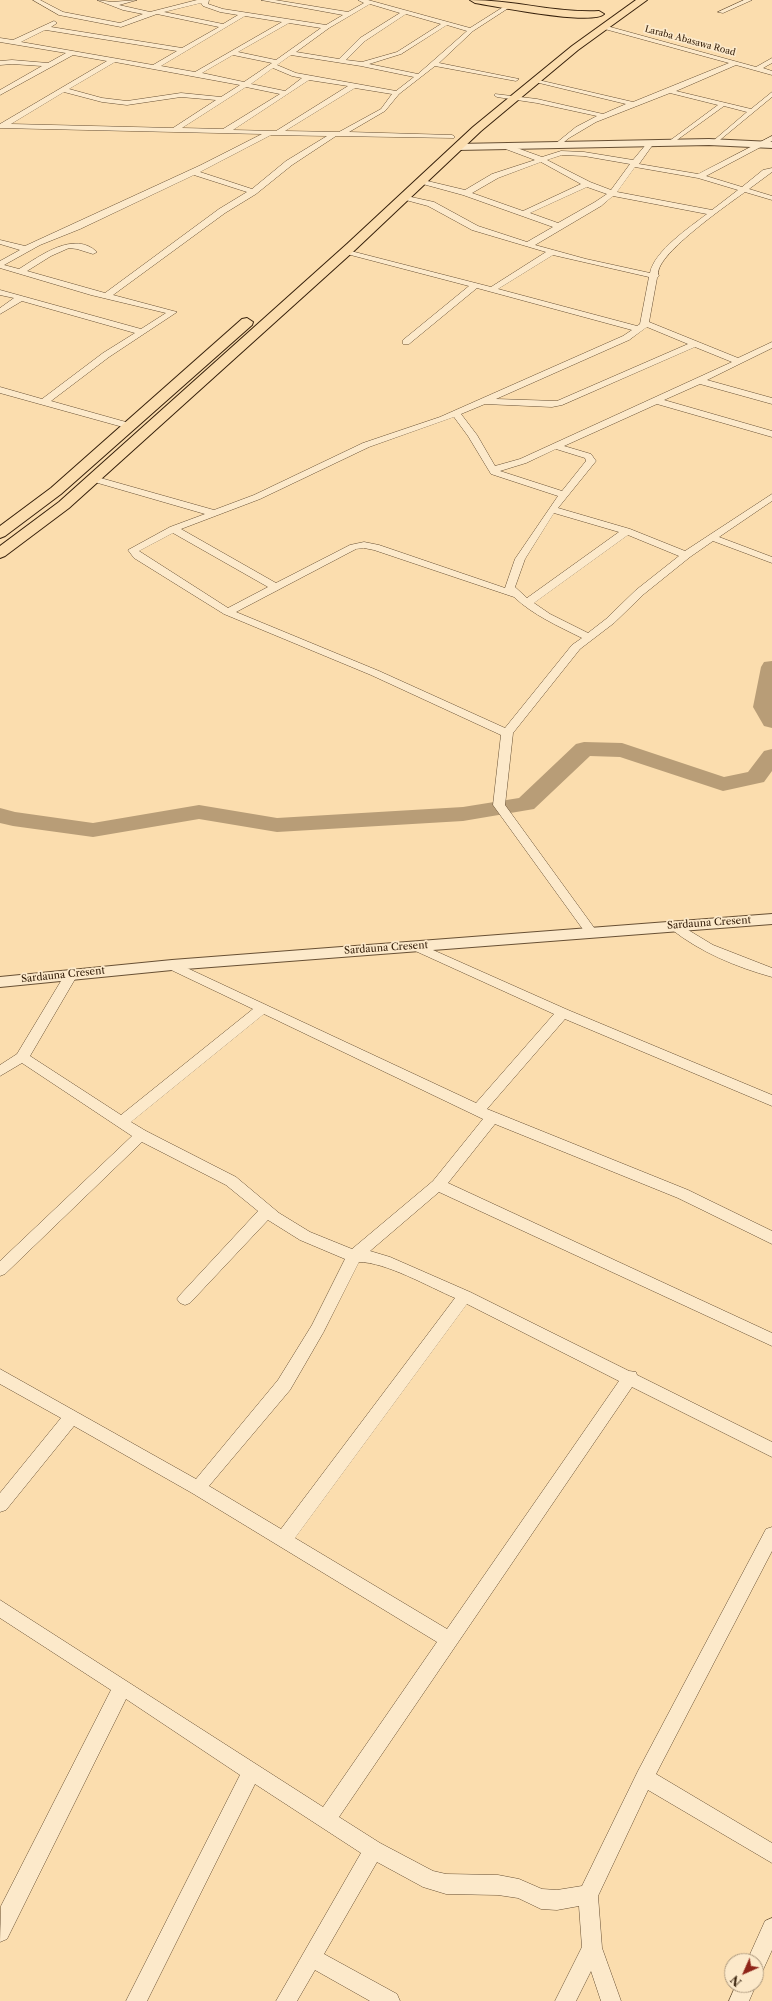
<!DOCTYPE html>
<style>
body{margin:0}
#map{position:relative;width:772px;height:2001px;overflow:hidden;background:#fbddae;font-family:"Libre Caslon Text",serif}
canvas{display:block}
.north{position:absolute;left:724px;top:1953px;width:40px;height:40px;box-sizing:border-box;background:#fce9ca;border:1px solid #ad997e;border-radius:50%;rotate:225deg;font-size:11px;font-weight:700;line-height:16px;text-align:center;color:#37210c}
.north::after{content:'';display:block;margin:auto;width:14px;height:18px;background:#8f2418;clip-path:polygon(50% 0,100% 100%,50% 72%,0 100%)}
</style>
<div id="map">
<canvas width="772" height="2001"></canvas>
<div class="north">N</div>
</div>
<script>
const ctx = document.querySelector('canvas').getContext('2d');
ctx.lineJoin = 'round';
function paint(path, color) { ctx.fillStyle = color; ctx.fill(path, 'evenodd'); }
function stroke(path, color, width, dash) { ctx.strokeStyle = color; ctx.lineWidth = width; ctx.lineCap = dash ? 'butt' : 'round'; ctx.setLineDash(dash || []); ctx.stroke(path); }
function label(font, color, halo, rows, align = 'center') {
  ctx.font = font + ' "Libre Caslon Text",serif'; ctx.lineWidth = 3.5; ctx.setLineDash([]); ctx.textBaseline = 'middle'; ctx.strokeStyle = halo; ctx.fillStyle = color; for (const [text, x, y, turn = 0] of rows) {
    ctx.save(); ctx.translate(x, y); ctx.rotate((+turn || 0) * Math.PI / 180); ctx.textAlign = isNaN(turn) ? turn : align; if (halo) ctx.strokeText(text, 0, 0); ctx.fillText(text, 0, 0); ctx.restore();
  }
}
paint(new Path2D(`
 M 772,661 L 772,728 L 764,726 L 753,707 L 761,667 L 764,662 Z
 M 584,742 L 622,743 L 724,777 L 748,772 L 764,751 L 772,749 L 772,771 L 764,782 L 723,791 L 620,757 L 590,756 L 534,809 L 463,821 L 277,832 L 199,819 L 93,837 L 13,826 L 0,823 L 0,808 L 15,812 L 93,823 L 199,805 L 277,818 L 463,807 L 519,798 L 576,744 Z`), '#b89d77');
const minor = new Path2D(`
 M 33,0 L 40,0 L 63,12 L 120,23 L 143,14 L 123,10 L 97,0 L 112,2 L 137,0 L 119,5 L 150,12 L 197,0 L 209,0 L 208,4 L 223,9 L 326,25 L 343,15 L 261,0 L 275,0 L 348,12 L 364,3 L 358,0 L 368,0 L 470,28 L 508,4 L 511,6 L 510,7 L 473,31 L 439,63 L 519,79 L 516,81 L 435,66 L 399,94 L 385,111 L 349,132 L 452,135 L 454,136 L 454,138 L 336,136 L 292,165 L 256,194 L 225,213 L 113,295 L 177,312 L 109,357 L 51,401 L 133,424 L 135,426 L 130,429 L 0,393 L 0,387 L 42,399 L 103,353 L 135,333 L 22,301 L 0,314 L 0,308 L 14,298 L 0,295 L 0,290 L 141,329 L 166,313 L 91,295 L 0,268 L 0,261 L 20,250 L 0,244 L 0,240 L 25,246 L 201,165 L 262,134 L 0,128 L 0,124 L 107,61 L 73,55 L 0,95 L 0,90 L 42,66 L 12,64 L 0,65 L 0,61 L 12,60 L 48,63 L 66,53 L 0,42 L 0,38 L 13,40 L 54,21 L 57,23 L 51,27 L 182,48 L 219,27 L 157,14 L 121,27 L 59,15 ZM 201,3 L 203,6 L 220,12 L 238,15 L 223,24 L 164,12 ZM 370,4 L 400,13 L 360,38 L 339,59 L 296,52 L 329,28 ZM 406,14 L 441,24 L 397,52 L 362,62 L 346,60 L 365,41 ZM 245,16 L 282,22 L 195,72 L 161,66 ZM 289,23 L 321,28 L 276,60 L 238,52 ZM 447,25 L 467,31 L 418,74 L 369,64 L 401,54 ZM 45,30 L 46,30 L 177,51 L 153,65 L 21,42 ZM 233,55 L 272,63 L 244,82 L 202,73 ZM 291,55 L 361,66 L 414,77 L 396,91 L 296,73 L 277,65 ZM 115,62 L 240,85 L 221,97 L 181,93 L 127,101 L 102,98 L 69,89 ZM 273,68 L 292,76 L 302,78 L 285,91 L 251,84 ZM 309,80 L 348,86 L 276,131 L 233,130 ZM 246,87 L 280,94 L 223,129 L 182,128 ZM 355,88 L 392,94 L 381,109 L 339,132 L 285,131 ZM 64,92 L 102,102 L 127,105 L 181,97 L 216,100 L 173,128 L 11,124 ZM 271,135 L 327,136 L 286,161 L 252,189 L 200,172 ZM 194,175 L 247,192 L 219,209 L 105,293 L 27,271 L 51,256 L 69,248 L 77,249 L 93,254 L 97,252 C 74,230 40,256 19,269 L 4,265 L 40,245 L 80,229 Z
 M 744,0 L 752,0 L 723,13 L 718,12 Z
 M 603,25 L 756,67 L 772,58 L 772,63 L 763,68 L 772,71 L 772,75 L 736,65 L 676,91 L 751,109 L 772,92 L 772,97 L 715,144 L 713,143 L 713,141 L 747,112 L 724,106 L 670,145 L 668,144 L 668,142 L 718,105 L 670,93 L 596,122 L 569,138 L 559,146 L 555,146 L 555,144 L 576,127 L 597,116 L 537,103 L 497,97 L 494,95 L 495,94 L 537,99 L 603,114 L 626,104 L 531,81 L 534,79 L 633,102 L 729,63 L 601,28 L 601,26 Z
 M 772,136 L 772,141 L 706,176 L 742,187 L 763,170 L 772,168 L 772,172 L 749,189 L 772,196 L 772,200 L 745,192 C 730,203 650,258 659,276 L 657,278 L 649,322 L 738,358 L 772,342 L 772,348 L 707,380 L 772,398 L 772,404 L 700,384 L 664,400 L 772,431 L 772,437 L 657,404 L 564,446 L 591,454 L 596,461 L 558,508 L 630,529 L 685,551 L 772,494 L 772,501 L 719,537 L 772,557 L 772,563 L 713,541 L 690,557 L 644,594 L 614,623 L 580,649 L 513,733 L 505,805 L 595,929 L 597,932 L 595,935 L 587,935 L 493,805 L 501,735 L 371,675 L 224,614 L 134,558 L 128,550 L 170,527 L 205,514 L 91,481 L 89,479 L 94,476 L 97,477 L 214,510 L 254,495 L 363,443 L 440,417 L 623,336 L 632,330 L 477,288 L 409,344 L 403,344 L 403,340 L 469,286 L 343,253 L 343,249 L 491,287 L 546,252 L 472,230 L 428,206 L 402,199 L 402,195 L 434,202 L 478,226 L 527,242 L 553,227 L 463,195 L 419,183 L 419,179 L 465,190 L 492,174 L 535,160 L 503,148 L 503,144 L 506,144 L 542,157 L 561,151 L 584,152 L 633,160 L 648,142 L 650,141 L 654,143 L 639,164 L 698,174 ZM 562,155 L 584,156 L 630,164 L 611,190 L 590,182 L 547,160 ZM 541,162 L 581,184 L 523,211 L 472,193 L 498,178 ZM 635,167 L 698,178 L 738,190 L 712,210 L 617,192 ZM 587,187 L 607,194 L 595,202 L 558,223 L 530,213 ZM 613,196 L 707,214 C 690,227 654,251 650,273 L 586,259 L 535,245 L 601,206 ZM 553,255 L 649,277 L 640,324 L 637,326 L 498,289 ZM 647,327 L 688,344 L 557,401 L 496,399 L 629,340 ZM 695,347 L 732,362 L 520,459 L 495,466 L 477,435 L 461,414 L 485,404 L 552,407 L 562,405 ZM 454,417 L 468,436 L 491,474 L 558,496 L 515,559 L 505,588 L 379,545 L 364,542 L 350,545 L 276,583 L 181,529 L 260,499 L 369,447 ZM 556,449 L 585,458 L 586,461 L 562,491 L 500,471 L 526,463 ZM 554,513 L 619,532 L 527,598 L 515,587 L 525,559 ZM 173,533 L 268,587 L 228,608 L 139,551 ZM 628,535 L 679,556 L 636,590 L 606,619 L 588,633 L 550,614 L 534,603 ZM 364,548 L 374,550 L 514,597 C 533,615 558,626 582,638 L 572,645 L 505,728 L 379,671 L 236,612 L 356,549 Z
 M 675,922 L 713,945 L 772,968 L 772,977 C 736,967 700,952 671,929 L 669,926 L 671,923 Z
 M 415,942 L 568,1010 L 772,1095 L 772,1106 L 565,1019 L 487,1109 L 688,1190 L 772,1231 L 772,1244 L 678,1198 L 495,1124 L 448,1183 L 772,1333 L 772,1346 L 439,1192 L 370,1251 L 390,1257 L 470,1292 L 629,1371 L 636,1372 L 637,1375 L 772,1442 L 772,1457 L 632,1387 L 339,1817 L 380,1843 L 433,1871 L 446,1874 L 498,1875 L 519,1879 L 542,1889 L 557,1890 L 582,1886 L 638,1771 L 766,1529 L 772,1527 L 772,1551 L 656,1774 L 772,1843 L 772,1863 L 648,1790 L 598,1896 L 602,1948 L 621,2001 L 601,2001 L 591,1971 L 576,2001 L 555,2001 L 582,1947 L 579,1906 L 557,1910 L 541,1909 L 518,1898 L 498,1895 L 446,1894 L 423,1887 L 377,1862 L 324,1954 L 397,1994 L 400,2001 L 370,2001 L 315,1970 L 297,2001 L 276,2001 L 361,1853 L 255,1784 L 147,2001 L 126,2001 L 240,1775 L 126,1699 L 7,1939 L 0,1942 L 1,1906 L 111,1690 L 0,1618 L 0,1600 L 323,1807 L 437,1642 L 192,1493 L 74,1426 L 6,1510 L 0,1512 L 0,1493 L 61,1418 L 0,1384 L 0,1369 L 196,1479 L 278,1380 L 312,1325 L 345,1259 L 300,1240 L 268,1220 L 190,1303 L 185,1305 L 180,1303 L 177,1299 L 180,1295 L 258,1211 L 226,1185 L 142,1142 L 5,1274 L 0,1276 L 0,1261 L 132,1136 L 22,1063 L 0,1076 L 0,1065 L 17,1054 L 67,971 L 77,971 L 78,974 L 30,1056 L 121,1115 L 253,1009 L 167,968 L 166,965 L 167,962 L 172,961 L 476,1103 L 554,1014 L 411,949 L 409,946 L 411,943 ZM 264,1014 L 483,1119 L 433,1181 L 352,1249 L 310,1232 L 279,1213 L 236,1177 L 146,1131 L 131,1122 ZM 359,1262 C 386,1262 429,1287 455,1298 L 281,1529 L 209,1486 L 290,1390 L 323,1333 ZM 467,1304 L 619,1381 L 447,1629 L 295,1538 Z
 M 772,1918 L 772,1950 L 763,1970 L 756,1973 L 756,1961 L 747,1961 L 765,1921 Z
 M 736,1985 L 756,1985 L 749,2001 L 729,2001 Z`);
const tertiary = new Path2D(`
 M 709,139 L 772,142 L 772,148 L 709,145 L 458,150 L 454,147 L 458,144 Z
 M 772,914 L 772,924 L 172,970 L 0,987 L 0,977 L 172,960 Z`);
const primary = new Path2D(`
 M 470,0 C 514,0 555,13 599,11 L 604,14 C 592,26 494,6 475,3 Z
 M 636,0 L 647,0 L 578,50 L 481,131 L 355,250 L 69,508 L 5,556 L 0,558 L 0,546 L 59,502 L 347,244 L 473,127 L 572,46 Z
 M 247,318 L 253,322 L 252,325 L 61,494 L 5,536 L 0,538 L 0,526 L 51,488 L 242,319 Z`);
stroke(minor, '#685034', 1);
stroke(tertiary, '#685034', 2);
stroke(primary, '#37210c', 2);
paint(minor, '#fce9ca');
paint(tertiary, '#fce9ca');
paint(primary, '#fbddae');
label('9px', '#37210c', '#fce9ca', [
 ["Laraba Abasawa Road",690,41,15]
]);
label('10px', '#37210c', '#fce9ca', [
 ["Sardauna Cresent",709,923,-4],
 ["Sardauna Cresent",386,948,-4],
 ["Sardauna Cresent",63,975,-6]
]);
</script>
